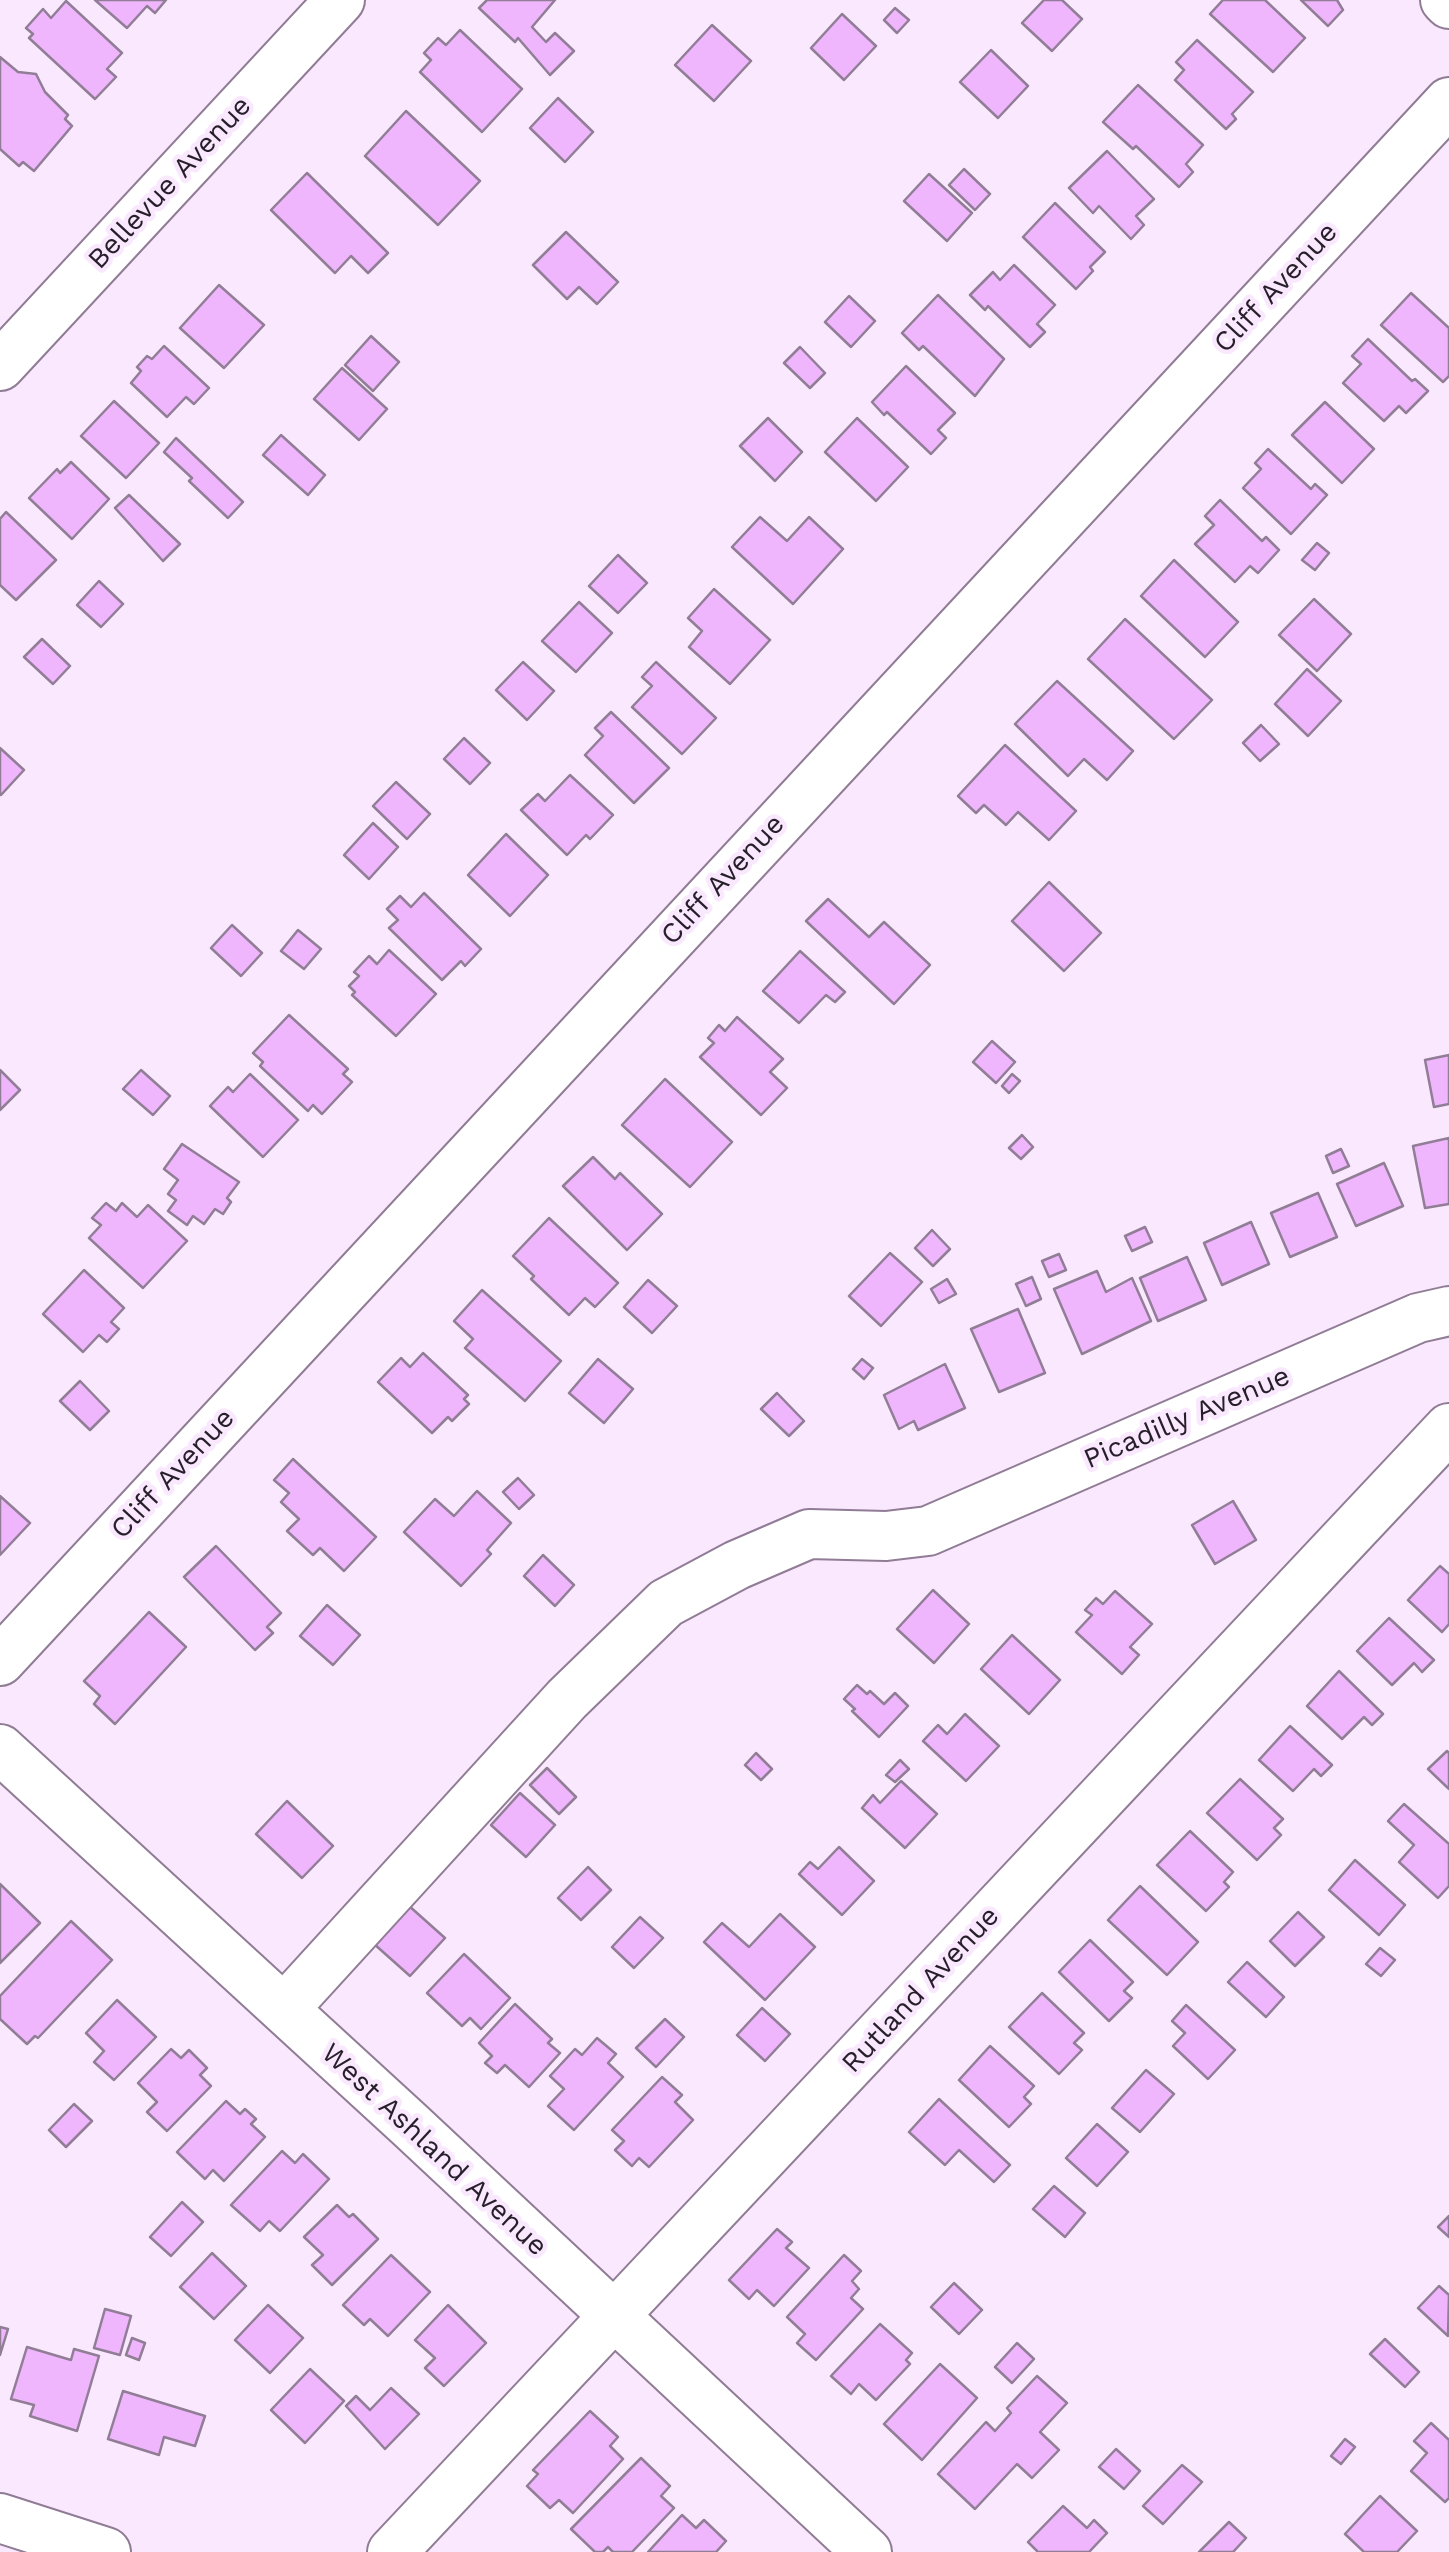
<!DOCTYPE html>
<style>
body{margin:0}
canvas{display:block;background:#f9e8fe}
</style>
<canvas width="1449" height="2552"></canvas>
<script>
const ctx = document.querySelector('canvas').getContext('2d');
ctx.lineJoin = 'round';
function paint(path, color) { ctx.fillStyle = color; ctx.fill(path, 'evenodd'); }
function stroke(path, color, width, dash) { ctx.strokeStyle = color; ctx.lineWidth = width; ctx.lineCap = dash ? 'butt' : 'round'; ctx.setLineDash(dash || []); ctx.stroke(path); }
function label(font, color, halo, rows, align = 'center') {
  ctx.font = font + ' "Work Sans",sans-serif'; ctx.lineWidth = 9; ctx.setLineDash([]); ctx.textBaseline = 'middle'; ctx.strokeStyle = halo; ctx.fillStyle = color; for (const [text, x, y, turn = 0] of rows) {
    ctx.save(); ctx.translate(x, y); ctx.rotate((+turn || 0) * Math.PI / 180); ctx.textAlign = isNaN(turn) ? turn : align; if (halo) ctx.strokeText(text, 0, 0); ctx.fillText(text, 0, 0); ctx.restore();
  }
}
const building = new Path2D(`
 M 95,0 L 166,0 L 155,13 L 147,6 L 127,28 Z
 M 487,0 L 555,0 L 532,27 L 546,42 L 555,33 L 574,51 L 550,75 L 518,38 L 515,42 L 479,8 Z
 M 1044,0 L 1062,0 L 1082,19 L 1052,51 L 1022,23 Z
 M 1223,0 L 1265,0 L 1305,38 L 1273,72 L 1210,14 Z
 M 1301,0 L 1337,0 L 1343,10 L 1328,26 Z
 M 66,1 L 122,53 L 107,69 L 116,77 L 95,99 L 29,38 L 33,34 L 26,28 L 43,9 L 51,18 Z
 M 895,8 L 909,20 L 897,33 L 884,20 Z
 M 842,14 L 876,46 L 844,80 L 811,48 Z
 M 712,25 L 751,61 L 714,101 L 675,65 Z
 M 460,30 L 522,89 L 482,132 L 420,72 L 431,60 L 424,53 L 438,38 L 446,45 Z
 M 1197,40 L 1253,92 L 1232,114 L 1236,119 L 1226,129 L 1175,80 L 1184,70 L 1176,62 Z
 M 991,50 L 1028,86 L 998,118 L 960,82 Z
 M 0,57 L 18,72 L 36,74 L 45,92 L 68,115 L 65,119 L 72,126 L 34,171 L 23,162 L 19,166 L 0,149 Z
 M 1138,85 L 1203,145 L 1186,164 L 1193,172 L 1179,187 L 1136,146 L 1133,149 L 1103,122 Z
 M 558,98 L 593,132 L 565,162 L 530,128 Z
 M 406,111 L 480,181 L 438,225 L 365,156 Z
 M 1107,151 L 1154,199 L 1136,216 L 1144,225 L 1131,239 L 1099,206 L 1093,213 L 1069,188 Z
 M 964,169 L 990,194 L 975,210 L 949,185 Z
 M 307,173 L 388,253 L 368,273 L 351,256 L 335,273 L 271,210 Z
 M 929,174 L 972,213 L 947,241 L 904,201 Z
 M 1055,203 L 1105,252 L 1090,267 L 1093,271 L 1076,289 L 1023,237 Z
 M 566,232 L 618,282 L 597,304 L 579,287 L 567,299 L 533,265 Z
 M 1014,265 L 1055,305 L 1037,324 L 1045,332 L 1030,347 L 988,306 L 985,310 L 970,295 L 993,272 L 1000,280 Z
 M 219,285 L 264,325 L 224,368 L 180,328 Z
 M 1411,293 L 1449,328 L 1449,376 L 1443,382 L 1381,325 Z
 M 938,295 L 1004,359 L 975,396 L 923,346 L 919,350 L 902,333 Z
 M 849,296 L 875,321 L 851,347 L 825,322 Z
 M 371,336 L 399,362 L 373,391 L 345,365 Z
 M 1368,339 L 1412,381 L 1415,379 L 1428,391 L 1406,413 L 1399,406 L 1384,421 L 1343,383 L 1361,364 L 1352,356 Z
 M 164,346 L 209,388 L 194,404 L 186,397 L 167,417 L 131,383 L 141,371 L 137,367 L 147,356 L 152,359 Z
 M 800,347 L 825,373 L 810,388 L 784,363 Z
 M 906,366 L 955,413 L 938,430 L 946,438 L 931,454 L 887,412 L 884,415 L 872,402 Z
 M 342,368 L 387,409 L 359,440 L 314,399 Z
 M 114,401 L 159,443 L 126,478 L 81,436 Z
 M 1325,402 L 1374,449 L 1342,483 L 1292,435 Z
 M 768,418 L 802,452 L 775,481 L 740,446 Z
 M 857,418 L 908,467 L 876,501 L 825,452 Z
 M 281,435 L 325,475 L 308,495 L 263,455 Z
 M 176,438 L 243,502 L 228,518 L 189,481 L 192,478 L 164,452 Z
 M 1268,449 L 1311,489 L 1315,484 L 1327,495 L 1291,534 L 1243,488 L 1261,469 L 1255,463 Z
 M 71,462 L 109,499 L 72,539 L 29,498 L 57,469 L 60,473 Z
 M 129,495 L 180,544 L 163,561 L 115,508 Z
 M 1220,500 L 1262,541 L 1266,537 L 1279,550 L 1258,573 L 1250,566 L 1235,582 L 1195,544 L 1214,525 L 1205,516 Z
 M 6,512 L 56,560 L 16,600 L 0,585 L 0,519 Z
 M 760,517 L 787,541 L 809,517 L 843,549 L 793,604 L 732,547 Z
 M 1317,543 L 1329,553 L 1315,570 L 1302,560 Z
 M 618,555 L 647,583 L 618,613 L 589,586 Z
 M 1174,560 L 1238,622 L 1205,657 L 1141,596 Z
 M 99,581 L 123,604 L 101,627 L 77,605 Z
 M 714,589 L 770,640 L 730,684 L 689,647 L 702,631 L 688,618 Z
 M 1314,599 L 1351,634 L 1317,671 L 1279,635 Z
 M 579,602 L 612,633 L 576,672 L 542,641 Z
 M 1125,619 L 1212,700 L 1174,739 L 1088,659 Z
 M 42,639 L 70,666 L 53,684 L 24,657 Z
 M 523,662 L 554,691 L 527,720 L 496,690 Z
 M 656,662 L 716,718 L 682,754 L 632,707 L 652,686 L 642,677 Z
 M 1307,669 L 1341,701 L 1308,736 L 1275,704 Z
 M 1057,681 L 1133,751 L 1107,780 L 1084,759 L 1068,776 L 1015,724 Z
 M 611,712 L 669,768 L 634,803 L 585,755 L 603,736 L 595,728 Z
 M 1261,725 L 1279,744 L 1260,761 L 1243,743 Z
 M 464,738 L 490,763 L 470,784 L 444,759 Z
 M 1005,745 L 1076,811 L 1049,840 L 1018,812 L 1006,825 L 984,805 L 976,813 L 958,796 Z
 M 0,748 L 24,770 L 1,795 L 0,793 Z
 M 570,775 L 613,815 L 590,839 L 586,835 L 567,855 L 521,810 L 538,794 L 545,801 Z
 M 396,782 L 430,814 L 407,839 L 373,806 Z
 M 373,823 L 398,847 L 369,879 L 344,855 Z
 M 506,834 L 548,875 L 510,916 L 468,875 Z
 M 1049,882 L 1101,933 L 1064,971 L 1012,921 Z
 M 424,893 L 481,949 L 465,966 L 461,961 L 442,980 L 389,928 L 398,920 L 387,909 L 400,896 L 411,907 Z
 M 828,899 L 869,937 L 884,922 L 930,965 L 894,1004 L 806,921 Z
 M 232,925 L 262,953 L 241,976 L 211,948 Z
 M 298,930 L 321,949 L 304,969 L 281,951 Z
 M 389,950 L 436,994 L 396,1036 L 352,995 L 355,992 L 349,986 L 359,976 L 354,972 L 369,956 L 377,964 Z
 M 800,951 L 845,992 L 835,1002 L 826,995 L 799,1023 L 763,991 Z
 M 289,1015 L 348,1069 L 343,1074 L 352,1082 L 322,1114 L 313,1105 L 308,1111 L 260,1066 L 263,1062 L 253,1053 Z
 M 737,1017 L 783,1059 L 770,1072 L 787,1088 L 761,1115 L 700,1057 L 714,1043 L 708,1038 L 719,1025 L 725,1031 Z
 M 992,1041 L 1015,1062 L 996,1083 L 973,1062 Z
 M 1449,1055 L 1449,1104 L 1434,1107 L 1425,1060 Z
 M 0,1070 L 20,1090 L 0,1110 Z
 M 141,1070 L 170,1096 L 153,1115 L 123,1089 Z
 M 250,1074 L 298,1120 L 263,1157 L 210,1106 L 228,1087 L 233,1092 Z
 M 1012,1074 L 1020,1081 L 1009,1093 L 1002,1086 Z
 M 665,1079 L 732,1142 L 690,1187 L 622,1125 Z
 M 1022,1135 L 1033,1147 L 1021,1159 L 1009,1148 Z
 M 1449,1138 L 1449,1204 L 1425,1208 L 1413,1146 Z
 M 182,1144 L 239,1182 L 227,1198 L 231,1202 L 223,1214 L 215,1209 L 204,1224 L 193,1216 L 187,1225 L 168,1211 L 176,1200 L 168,1194 L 178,1180 L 164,1169 Z
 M 1341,1149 L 1349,1166 L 1333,1173 L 1326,1156 Z
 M 593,1157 L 615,1179 L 620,1173 L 662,1214 L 627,1250 L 563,1186 Z
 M 1384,1163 L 1403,1206 L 1356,1226 L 1337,1184 Z
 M 1318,1193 L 1337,1237 L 1290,1257 L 1271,1213 Z
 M 106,1203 L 116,1211 L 122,1203 L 137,1217 L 148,1205 L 187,1241 L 143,1288 L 89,1238 L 101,1225 L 92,1218 Z
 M 549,1218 L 618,1283 L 595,1307 L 585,1298 L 569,1315 L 531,1279 L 534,1276 L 513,1256 Z
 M 1251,1222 L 1269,1264 L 1222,1285 L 1204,1243 Z
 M 1145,1227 L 1152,1242 L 1132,1251 L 1125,1236 Z
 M 932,1230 L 950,1249 L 933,1266 L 915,1248 Z
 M 890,1253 L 922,1282 L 881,1326 L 849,1296 Z
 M 1059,1254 L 1066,1270 L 1049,1277 L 1042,1261 Z
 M 1187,1257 L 1206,1300 L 1158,1321 L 1140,1278 Z
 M 84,1270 L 124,1308 L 111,1322 L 119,1329 L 107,1342 L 99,1335 L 83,1352 L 43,1314 Z
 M 1097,1271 L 1106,1292 L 1132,1278 L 1151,1321 L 1082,1354 L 1054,1289 Z
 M 1032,1277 L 1041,1299 L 1026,1306 L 1016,1284 Z
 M 947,1279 L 956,1294 L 939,1303 L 931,1289 Z
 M 648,1280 L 677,1306 L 652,1333 L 624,1307 Z
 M 482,1290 L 561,1361 L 525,1401 L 465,1348 L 473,1339 L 454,1321 Z
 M 1018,1309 L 1045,1373 L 999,1392 L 971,1329 Z
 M 423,1353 L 468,1395 L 464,1399 L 469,1404 L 452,1421 L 448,1417 L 432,1433 L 378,1382 L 401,1358 L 410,1367 Z
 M 598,1359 L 633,1389 L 604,1423 L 569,1393 Z
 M 862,1359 L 873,1368 L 864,1379 L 853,1369 Z
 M 945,1364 L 965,1408 L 918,1430 L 914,1421 L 899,1429 L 884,1395 Z
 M 80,1381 L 109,1411 L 90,1430 L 60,1401 Z
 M 777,1393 L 804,1421 L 789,1436 L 761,1409 Z
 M 293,1459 L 376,1537 L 344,1571 L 320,1548 L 313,1555 L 287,1531 L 299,1519 L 281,1502 L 289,1493 L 274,1480 Z
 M 518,1478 L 534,1495 L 519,1509 L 503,1492 Z
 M 477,1491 L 511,1523 L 487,1550 L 491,1554 L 461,1586 L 404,1532 L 435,1499 L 454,1516 Z
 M 0,1496 L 30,1523 L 0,1555 Z
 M 1233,1501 L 1256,1540 L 1215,1564 L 1192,1525 Z
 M 216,1546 L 281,1613 L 267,1627 L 273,1633 L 255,1650 L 184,1577 Z
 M 543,1555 L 574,1585 L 555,1606 L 524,1576 Z
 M 1440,1566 L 1449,1574 L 1449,1624 L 1442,1632 L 1408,1600 Z
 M 933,1590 L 969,1624 L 934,1663 L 897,1629 Z
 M 1115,1591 L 1152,1624 L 1130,1647 L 1139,1655 L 1122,1674 L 1076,1632 L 1092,1615 L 1085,1610 L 1096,1598 L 1103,1604 Z
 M 327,1605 L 360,1635 L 333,1665 L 300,1636 Z
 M 149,1612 L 186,1647 L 115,1724 L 94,1704 L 100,1696 L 84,1681 Z
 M 1389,1618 L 1434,1660 L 1422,1672 L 1414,1663 L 1392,1685 L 1357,1651 Z
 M 1012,1635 L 1060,1680 L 1029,1714 L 981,1669 Z
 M 1339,1671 L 1383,1714 L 1372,1725 L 1364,1717 L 1342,1739 L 1307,1706 Z
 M 857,1685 L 867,1694 L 870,1691 L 884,1704 L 895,1693 L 908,1706 L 879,1737 L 852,1711 L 855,1709 L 844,1699 Z
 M 965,1714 L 999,1746 L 966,1781 L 923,1741 L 938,1725 L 947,1734 Z
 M 1290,1726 L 1332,1765 L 1321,1776 L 1314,1769 L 1293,1791 L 1259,1760 Z
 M 1447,1751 L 1449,1753 L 1449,1789 L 1428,1769 Z
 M 756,1753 L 772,1769 L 761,1780 L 745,1765 Z
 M 900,1760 L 909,1769 L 895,1782 L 886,1775 Z
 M 547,1768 L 576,1797 L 559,1814 L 530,1785 Z
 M 1240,1779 L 1283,1819 L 1274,1828 L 1281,1835 L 1257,1860 L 1207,1813 Z
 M 901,1781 L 937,1814 L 905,1848 L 862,1808 L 873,1795 L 880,1803 Z
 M 520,1793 L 555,1825 L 526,1857 L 491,1825 Z
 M 287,1801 L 333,1846 L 302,1878 L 256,1834 Z
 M 1404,1804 L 1449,1844 L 1449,1886 L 1438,1898 L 1399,1862 L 1414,1845 L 1388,1821 Z
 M 1190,1831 L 1233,1872 L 1224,1882 L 1229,1887 L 1206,1911 L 1157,1865 Z
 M 839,1847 L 874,1881 L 842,1915 L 799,1874 L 810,1862 L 818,1869 Z
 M 1355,1860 L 1405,1905 L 1379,1935 L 1329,1890 Z
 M 588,1867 L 611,1890 L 581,1920 L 558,1898 Z
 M 0,1884 L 40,1923 L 0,1963 Z
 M 1140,1886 L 1198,1942 L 1167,1975 L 1108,1920 Z
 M 408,1905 L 445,1938 L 410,1976 L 373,1943 Z
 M 1298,1912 L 1324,1937 L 1295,1966 L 1270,1941 Z
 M 780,1914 L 815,1947 L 765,2000 L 704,1942 L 722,1923 L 749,1947 Z
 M 640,1917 L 663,1938 L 634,1968 L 612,1947 Z
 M 71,1921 L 112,1960 L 38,2038 L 35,2036 L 27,2044 L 0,2019 L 0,1996 Z
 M 1090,1940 L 1133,1982 L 1124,1991 L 1132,1998 L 1109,2021 L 1059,1972 Z
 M 1380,1948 L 1395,1960 L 1381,1976 L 1366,1964 Z
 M 464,1954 L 510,1998 L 481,2029 L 470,2018 L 462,2026 L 427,1993 Z
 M 1247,1962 L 1284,1997 L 1266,2017 L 1228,1982 Z
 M 1042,1993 L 1084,2033 L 1074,2043 L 1082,2050 L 1059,2074 L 1009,2027 Z
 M 117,2000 L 156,2037 L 114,2080 L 94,2062 L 104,2051 L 86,2033 Z
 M 515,2004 L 552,2039 L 548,2043 L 560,2053 L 529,2087 L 505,2065 L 497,2073 L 485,2063 L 492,2056 L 479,2043 Z
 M 1186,2005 L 1235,2050 L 1208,2079 L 1173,2046 L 1185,2033 L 1172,2021 Z
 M 762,2008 L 790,2034 L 765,2061 L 737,2035 Z
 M 665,2019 L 684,2037 L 656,2067 L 636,2048 Z
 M 597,2038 L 616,2054 L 608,2063 L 623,2077 L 574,2130 L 548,2106 L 564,2089 L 550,2076 L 575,2049 L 582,2055 Z
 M 990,2046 L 1034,2086 L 1024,2097 L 1031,2104 L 1009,2127 L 959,2080 Z
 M 171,2049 L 181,2058 L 189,2050 L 207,2068 L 200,2075 L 211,2086 L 167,2131 L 147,2112 L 157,2102 L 138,2083 Z
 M 1146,2070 L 1174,2094 L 1140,2132 L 1112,2108 Z
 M 662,2077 L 682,2095 L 675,2102 L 693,2120 L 649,2167 L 639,2158 L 632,2166 L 615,2150 L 624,2141 L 612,2130 Z
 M 939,2099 L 1010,2165 L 994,2182 L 959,2150 L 945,2165 L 909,2132 Z
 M 226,2101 L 240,2114 L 245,2109 L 256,2119 L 251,2124 L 265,2137 L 224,2181 L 213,2170 L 205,2179 L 177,2152 Z
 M 74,2104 L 92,2121 L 66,2147 L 49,2130 Z
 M 1097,2124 L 1128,2152 L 1097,2186 L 1066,2158 Z
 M 282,2151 L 295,2163 L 303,2154 L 329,2179 L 280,2231 L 269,2221 L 260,2231 L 231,2205 Z
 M 1054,2186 L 1085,2213 L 1065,2237 L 1033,2209 Z
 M 182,2202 L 203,2222 L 171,2256 L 150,2237 Z
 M 337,2205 L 349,2217 L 353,2214 L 378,2239 L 332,2285 L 312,2265 L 323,2255 L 304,2237 Z
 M 1449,2216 L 1449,2237 L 1438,2227 Z
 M 777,2229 L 792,2242 L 786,2248 L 809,2268 L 774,2306 L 757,2290 L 749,2299 L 729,2280 Z
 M 212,2253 L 246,2286 L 214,2319 L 180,2287 Z
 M 391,2255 L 430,2292 L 388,2336 L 370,2319 L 364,2325 L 343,2305 Z
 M 844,2255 L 861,2271 L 852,2281 L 859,2289 L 851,2298 L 863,2309 L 816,2360 L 797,2343 L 805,2334 L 787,2317 Z
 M 954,2283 L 982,2310 L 959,2334 L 931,2307 Z
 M 1439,2286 L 1449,2295 L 1448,2336 L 1418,2308 Z
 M 268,2305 L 303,2338 L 270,2373 L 235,2340 Z
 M 448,2305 L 486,2343 L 444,2386 L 425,2368 L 435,2358 L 415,2340 Z
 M 105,2309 L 131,2316 L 120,2355 L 94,2348 Z
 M 880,2324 L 912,2353 L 906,2360 L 910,2364 L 876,2400 L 859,2384 L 851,2394 L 831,2376 Z
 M 0,2327 L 8,2329 L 0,2355 Z
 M 132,2338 L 145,2343 L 139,2360 L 126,2355 Z
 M 1385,2339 L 1419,2372 L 1405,2387 L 1370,2354 Z
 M 1017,2343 L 1034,2359 L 1012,2383 L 995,2367 Z
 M 27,2347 L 71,2360 L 74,2349 L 99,2356 L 77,2431 L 30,2416 L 34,2405 L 11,2399 Z
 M 940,2364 L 977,2398 L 922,2460 L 884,2424 Z
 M 310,2369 L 344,2401 L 305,2443 L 271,2410 Z
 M 1037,2376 L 1067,2403 L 1040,2432 L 1059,2450 L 1032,2478 L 1017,2464 L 975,2509 L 938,2474 L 986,2422 L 995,2431 L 1011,2413 L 1007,2408 Z
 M 391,2388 L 419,2414 L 385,2449 L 346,2406 L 356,2396 L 370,2410 Z
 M 123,2391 L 205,2416 L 195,2446 L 164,2437 L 159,2455 L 108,2439 Z
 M 590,2411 L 618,2437 L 610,2446 L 623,2459 L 573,2513 L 559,2500 L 550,2508 L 527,2486 L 538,2474 L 533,2470 Z
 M 1431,2423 L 1449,2440 L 1449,2498 L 1445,2502 L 1411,2471 L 1427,2453 L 1414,2441 Z
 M 1345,2439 L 1355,2447 L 1341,2464 L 1331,2456 Z
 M 1116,2449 L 1140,2471 L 1124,2489 L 1099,2467 Z
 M 641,2458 L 670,2486 L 661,2496 L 674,2508 L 632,2552 L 613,2552 L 608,2547 L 603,2552 L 595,2552 L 571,2529 Z
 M 1182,2465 L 1202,2482 L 1163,2524 L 1143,2506 Z
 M 1380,2496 L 1417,2531 L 1397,2552 L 1364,2552 L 1345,2534 Z
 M 1063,2506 L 1087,2528 L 1094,2520 L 1107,2533 L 1089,2552 L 1038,2552 L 1028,2542 Z
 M 682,2515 L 696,2528 L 704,2520 L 726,2541 L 716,2552 L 648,2552 Z
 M 1229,2522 L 1246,2538 L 1233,2552 L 1199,2552 Z`);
paint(building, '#efb6fe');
stroke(building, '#917e96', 2.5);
const minor = new Path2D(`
 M 1445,0 L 1449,4
 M 0,366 L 340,0
 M 0,1661 L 1449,102
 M 0,1749 L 410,2125 L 867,2552
 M 284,2009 L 567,1699 L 666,1603 L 737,1565 L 809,1534 L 886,1536 L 928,1531 L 1418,1318 L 1449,1311
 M 0,2518 L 106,2552
 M 392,2552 L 1449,1428`);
stroke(minor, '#907c95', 52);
stroke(minor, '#fff', 48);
label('28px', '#261e28', '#f9e8fe', [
 ["Bellevue Avenue",170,183,-47],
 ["Cliff Avenue",1276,288,-47],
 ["Cliff Avenue",723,880,-47],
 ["Picadilly Avenue",1187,1418,-23],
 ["Cliff Avenue",173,1474,-47],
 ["Rutland Avenue",921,1990,-47],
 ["West Ashland Avenue",434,2150,43]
]);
</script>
